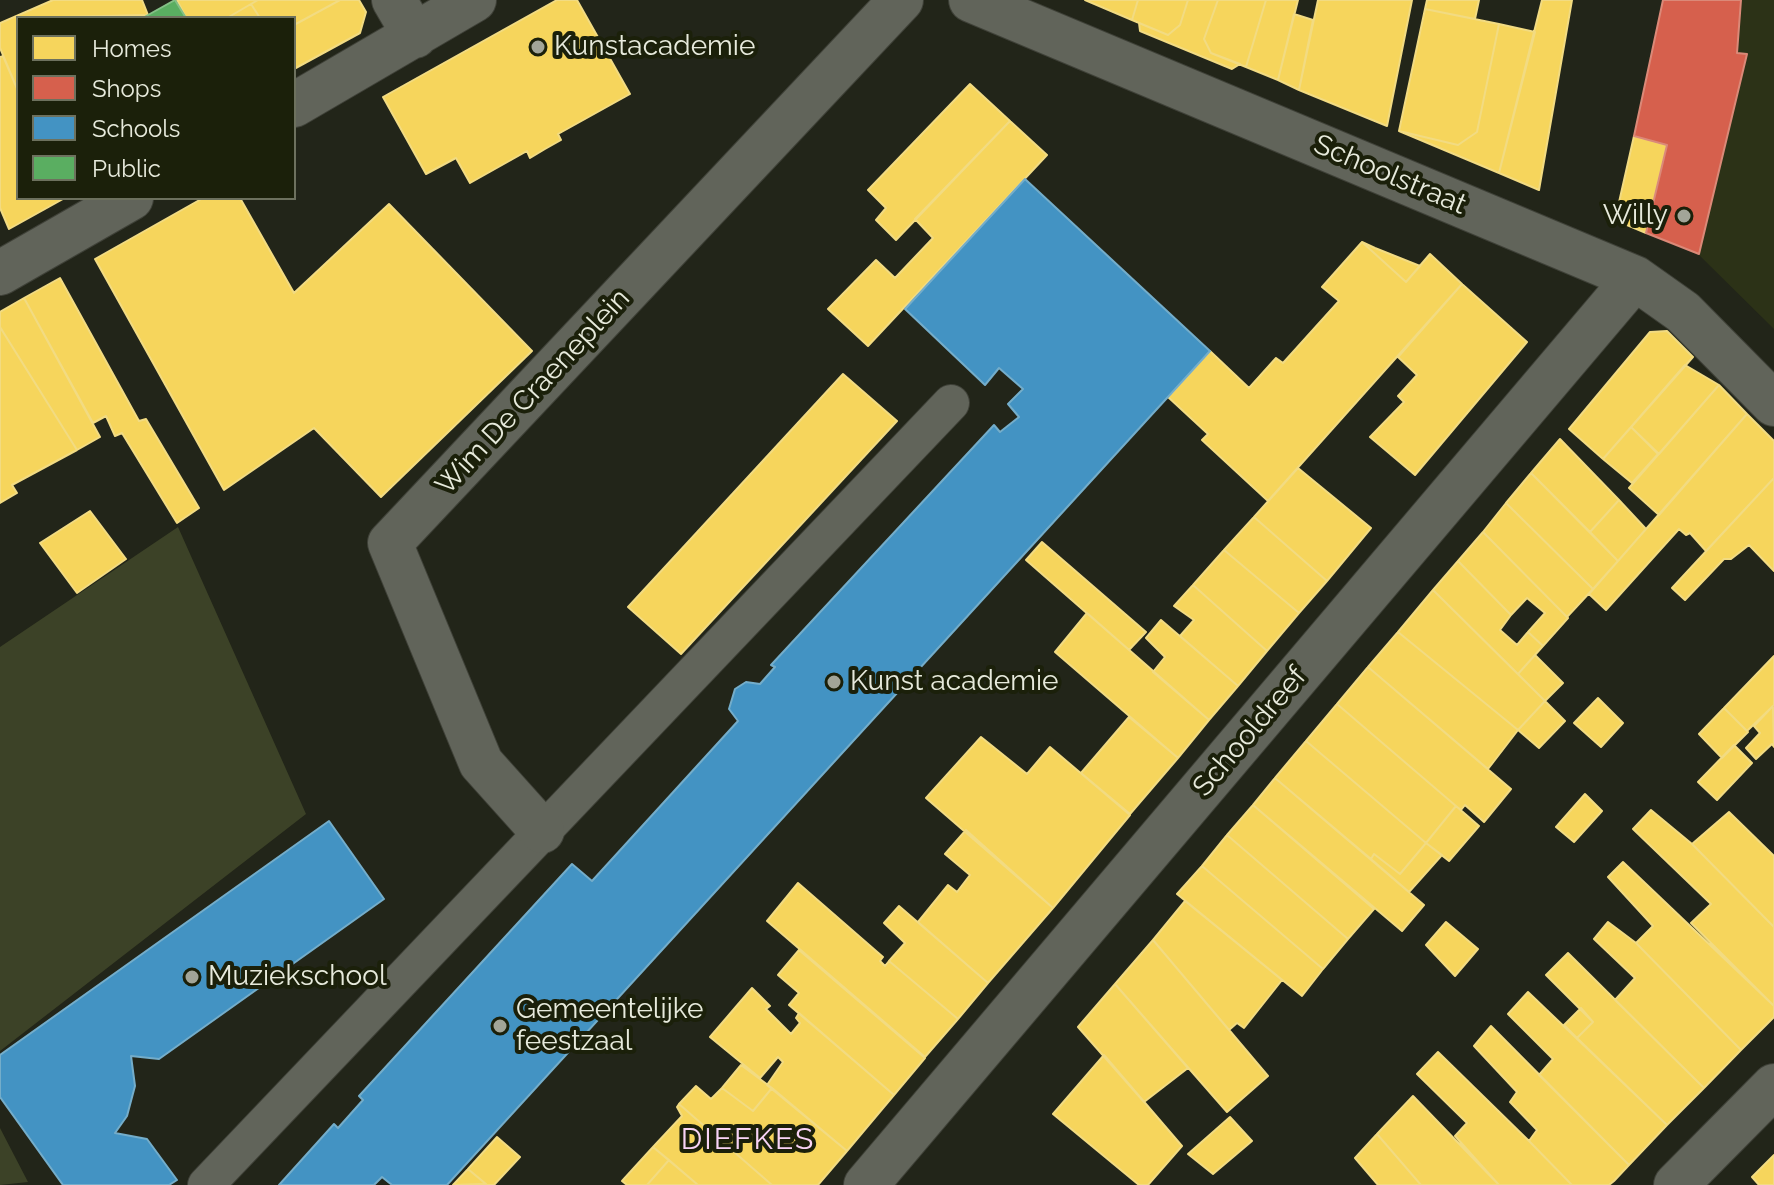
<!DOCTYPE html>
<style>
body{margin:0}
#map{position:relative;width:1774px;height:1185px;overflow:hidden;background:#222519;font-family:Raleway,sans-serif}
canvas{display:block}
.legend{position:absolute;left:16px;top:16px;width:280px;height:184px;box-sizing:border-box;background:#1b200a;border:2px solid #6d715e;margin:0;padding:10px 14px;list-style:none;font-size:24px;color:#e7eadc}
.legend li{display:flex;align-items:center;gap:16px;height:40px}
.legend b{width:40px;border:2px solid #6d715e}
</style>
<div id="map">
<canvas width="1774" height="1185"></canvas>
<ul class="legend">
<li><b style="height:22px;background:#f6d55c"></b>Homes</li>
<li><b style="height:22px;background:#d6604d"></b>Shops</li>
<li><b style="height:22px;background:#4393c3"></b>Schools</li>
<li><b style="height:22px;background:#5aae61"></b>Public</li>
</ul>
</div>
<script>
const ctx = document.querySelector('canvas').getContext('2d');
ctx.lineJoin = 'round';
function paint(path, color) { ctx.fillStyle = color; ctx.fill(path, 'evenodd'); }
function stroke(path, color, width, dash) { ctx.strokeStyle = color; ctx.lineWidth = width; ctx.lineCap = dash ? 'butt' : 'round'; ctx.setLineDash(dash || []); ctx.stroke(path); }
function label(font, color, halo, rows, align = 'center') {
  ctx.font = font + ' Raleway,sans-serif'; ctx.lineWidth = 8; ctx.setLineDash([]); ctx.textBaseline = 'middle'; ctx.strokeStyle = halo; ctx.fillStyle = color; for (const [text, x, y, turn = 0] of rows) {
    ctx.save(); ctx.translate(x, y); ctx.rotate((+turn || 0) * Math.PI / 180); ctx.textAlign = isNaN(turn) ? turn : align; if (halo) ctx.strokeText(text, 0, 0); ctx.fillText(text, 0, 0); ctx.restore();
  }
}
paint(new Path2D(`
 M 1663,0 L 1774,0 L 1774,329 L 1699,255 L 1646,233 L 1634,136 Z`), '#2c3217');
paint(new Path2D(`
 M 178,527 L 306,814 L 0,1051 L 0,647 Z
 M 0,1128 L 28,1182 L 0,1185 Z`), '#3c4227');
const homes = new Path2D(`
 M 53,0 L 142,0 L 148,15 L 18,18 L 18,91 L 0,48 L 0,23 Z
 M 177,0 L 258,0 L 227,18 L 186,18 Z
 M 258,0 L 340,0 L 294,25 L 294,18 L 260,18 L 251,4 Z
 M 340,0 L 359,0 L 366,12 L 360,33 L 294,69 L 294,25 Z
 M 557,0 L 577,0 L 630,94 L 558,134 L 561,140 L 545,149 L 530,158 L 527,151 L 470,183 L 456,158 L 426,174 L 383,97 Z
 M 1085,0 L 1138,0 L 1132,20 Z
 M 1138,0 L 1188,0 L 1180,25 L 1168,35 L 1132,20 Z
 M 1188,0 L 1218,0 L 1204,39 L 1211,53 L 1240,64 L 1232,69 L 1140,31 L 1139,23 L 1168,35 L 1180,25 Z
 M 1218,0 L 1266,0 L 1246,67 L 1211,53 L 1204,39 Z
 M 1266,0 L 1298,0 L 1278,80 L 1246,67 Z
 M 1318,0 L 1412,0 L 1387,126 L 1299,90 Z
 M 1427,0 L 1479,0 L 1475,19 L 1425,9 Z
 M 1542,0 L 1572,0 L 1539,190 L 1499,173 Z
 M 251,4 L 260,18 L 227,18 L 234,14 Z
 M 1425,9 L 1499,24 L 1477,132 L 1458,145 L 1399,131 Z
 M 1294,14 L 1313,20 L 1299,90 L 1278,80 Z
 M 1499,24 L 1535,32 L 1499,173 L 1399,131 L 1458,145 L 1477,132 Z
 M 3,56 L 18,91 L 18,198 L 63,199 L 9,229 L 0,208 L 0,57 Z
 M 970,84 L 1010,121 L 896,240 L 876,220 L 886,208 L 868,190 Z
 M 1010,121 L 1047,155 L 868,346 L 828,309 L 876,260 L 895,278 L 933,238 L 915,219 Z
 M 1634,136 L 1667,145 L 1646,233 L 1615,220 Z
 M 203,198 L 240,198 L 294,293 L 389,204 L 532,351 L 381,497 L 314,428 L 224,490 L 95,259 Z
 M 1362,242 L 1406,282 L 1430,254 L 1462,284 L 1268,501 L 1202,440 L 1208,434 L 1168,397 L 1210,351 L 1249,388 L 1276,358 L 1283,363 L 1339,301 L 1322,287 Z
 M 1362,242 L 1375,248 L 1420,266 L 1406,282 Z
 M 60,278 L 139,421 L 146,419 L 199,508 L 177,523 L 122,433 L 115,436 L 106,416 L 93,423 L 24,298 Z
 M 1462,284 L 1527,342 L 1415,475 L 1370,437 L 1404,402 L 1398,396 L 1417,375 L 1398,357 Z
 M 24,298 L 100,437 L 77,450 L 0,327 L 0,312 Z
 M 0,327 L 77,450 L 12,485 L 17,493 L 0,503 Z
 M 1667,331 L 1693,357 L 1603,459 L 1569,429 L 1650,332 Z
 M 1685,365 L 1719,385 L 1659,454 L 1631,427 Z
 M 843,374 L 897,421 L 681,654 L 628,607 Z
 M 1719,385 L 1747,414 L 1659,515 L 1629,488 Z
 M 1747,414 L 1774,441 L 1774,478 L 1706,551 L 1690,533 L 1686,535 L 1679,529 L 1606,610 L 1589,594 Z
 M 1631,427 L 1658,454 L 1632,483 L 1603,459 Z
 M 1560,439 L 1619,500 L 1590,532 L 1531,473 Z
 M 1298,468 L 1371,528 L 1327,581 L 1254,517 Z
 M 1531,473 L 1618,561 L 1593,589 L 1506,503 Z
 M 1774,478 L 1774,571 L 1749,545 L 1731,559 L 1724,559 L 1685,600 L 1672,588 Z
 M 1619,500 L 1646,529 L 1618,561 L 1590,532 Z
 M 1506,503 L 1593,589 L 1567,617 L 1483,532 Z
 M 90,511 L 126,559 L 77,593 L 40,543 Z
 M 1254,517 L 1327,581 L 1299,613 L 1224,550 Z
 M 1483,532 L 1568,618 L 1543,646 L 1528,632 L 1545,613 L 1527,598 L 1511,615 L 1458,561 Z
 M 1042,542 L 1146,632 L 1129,650 L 1026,560 Z
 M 1224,550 L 1299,613 L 1267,651 L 1193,585 Z
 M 1458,561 L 1511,615 L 1500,630 L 1517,645 L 1528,632 L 1543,646 L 1518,674 L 1433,590 Z
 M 1193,585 L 1267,651 L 1238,686 L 1180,636 L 1194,620 L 1174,606 Z
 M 1433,590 L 1545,701 L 1518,730 L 1398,632 Z
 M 1087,613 L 1209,720 L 1178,758 L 1055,652 Z
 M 1161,620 L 1238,686 L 1209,720 L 1153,672 L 1165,657 L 1146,638 Z
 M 1398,632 L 1518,730 L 1488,769 L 1368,667 Z
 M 1535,655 L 1563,683 L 1545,701 L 1518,674 Z
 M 1774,656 L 1774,705 L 1747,731 L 1724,708 Z
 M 1368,667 L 1511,789 L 1484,822 L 1465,805 L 1461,810 L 1456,806 L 1337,704 Z
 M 1598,698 L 1623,723 L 1601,747 L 1574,723 Z
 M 1545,701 L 1565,721 L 1539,748 L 1518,730 Z
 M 1337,704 L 1456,806 L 1426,843 L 1306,741 Z
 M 1773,706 L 1774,747 L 1772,744 L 1756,759 L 1746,748 L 1760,733 L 1754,726 Z
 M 1724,708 L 1748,732 L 1722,758 L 1699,734 Z
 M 1129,717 L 1178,758 L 1130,814 L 1081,773 Z
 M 981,737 L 1027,774 L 1050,747 L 1130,815 L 1053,908 L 926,798 Z
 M 1306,741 L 1426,843 L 1400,874 L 1374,854 L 1371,859 L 1275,778 Z
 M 1734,745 L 1752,763 L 1717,800 L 1698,782 Z
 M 1275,778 L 1424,905 L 1402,931 L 1253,805 Z
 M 1585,794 L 1602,811 L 1574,842 L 1556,827 Z
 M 1253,805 L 1374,909 L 1348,939 L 1227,835 Z
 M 1456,806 L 1479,826 L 1449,861 L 1426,843 Z
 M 1651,810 L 1692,844 L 1774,927 L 1774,1006 L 1691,923 L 1711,904 L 1633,829 Z
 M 1729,812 L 1774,856 L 1774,927 L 1692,844 Z
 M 966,830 L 1053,908 L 988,983 L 918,922 L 948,885 L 957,892 L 970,875 L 945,854 Z
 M 1227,835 L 1348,939 L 1323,969 L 1202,866 Z
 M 1426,843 L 1442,855 L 1409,892 L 1371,859 L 1374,854 L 1400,874 Z
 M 1623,862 L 1774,1006 L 1774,1017 L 1741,1050 L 1636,943 L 1653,926 L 1608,877 Z
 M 1202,866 L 1323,969 L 1302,996 L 1177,894 Z
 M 798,883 L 883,957 L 880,961 L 885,966 L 889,961 L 958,1019 L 925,1057 L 767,921 Z
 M 1185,901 L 1282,980 L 1244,1028 L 1237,1023 L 1229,1030 L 1153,940 Z
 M 899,906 L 988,983 L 958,1019 L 889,961 L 905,943 L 884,923 Z
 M 1446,922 L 1478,949 L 1455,976 L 1426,945 Z
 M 1608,922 L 1636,943 L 1741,1050 L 1704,1088 L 1615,1000 L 1635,978 L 1594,939 Z
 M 1153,940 L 1268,1076 L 1227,1112 L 1115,984 Z
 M 799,950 L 925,1058 L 894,1095 L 789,1005 L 799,993 L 778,975 Z
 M 1568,953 L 1704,1088 L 1667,1125 L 1577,1038 L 1593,1022 L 1546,975 Z
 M 1115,984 L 1188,1068 L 1144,1102 L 1078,1027 Z
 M 752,988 L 770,1006 L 766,1009 L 791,1034 L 800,1023 L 796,1018 L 799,1013 L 894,1095 L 847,1151 L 767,1085 L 783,1062 L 778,1057 L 760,1078 L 710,1037 Z
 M 1528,992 L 1667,1125 L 1629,1165 L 1539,1075 L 1553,1059 L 1508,1014 Z
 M 1581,1008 L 1593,1022 L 1577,1038 L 1564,1025 Z
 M 1491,1026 L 1629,1165 L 1614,1181 L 1609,1185 L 1572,1185 L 1529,1141 L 1537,1130 L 1510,1102 L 1517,1092 L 1474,1046 Z
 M 1438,1052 L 1529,1141 L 1572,1185 L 1499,1185 L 1455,1136 L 1467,1123 L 1417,1074 Z
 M 1104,1055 L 1182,1146 L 1148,1185 L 1139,1185 L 1053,1114 Z
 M 741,1065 L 772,1088 L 753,1111 L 722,1088 Z
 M 696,1086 L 711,1099 L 722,1088 L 753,1111 L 772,1088 L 847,1151 L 818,1185 L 772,1185 L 679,1104 Z
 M 1413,1096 L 1468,1153 L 1499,1185 L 1421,1185 L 1377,1134 Z
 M 679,1104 L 772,1185 L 698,1185 L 653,1147 L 682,1116 L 677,1107 Z
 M 1230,1117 L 1252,1141 L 1213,1174 L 1188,1154 Z
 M 1377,1134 L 1421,1185 L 1378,1185 L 1355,1158 Z
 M 497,1137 L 520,1157 L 494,1185 L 487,1185 L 468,1169 Z
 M 653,1147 L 669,1160 L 647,1185 L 627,1185 L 622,1181 Z
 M 1774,1155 L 1774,1185 L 1759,1185 L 1752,1177 Z
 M 669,1160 L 698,1185 L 647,1185 Z
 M 468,1169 L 486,1184 L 453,1185 Z`);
paint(homes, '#f6d55c');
stroke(homes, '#f2db82', 2);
const shops = new Path2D(`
 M 1663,0 L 1741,0 L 1737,53 L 1747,54 L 1699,254 L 1646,233 L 1667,145 L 1634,136 Z`);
paint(shops, '#d6604d');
stroke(shops, '#db8978', 2);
const schools = new Path2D(`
 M 1025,179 L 1210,351 L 447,1185 L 392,1185 L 382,1177 L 374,1185 L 279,1185 L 334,1124 L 338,1128 L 363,1100 L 359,1096 L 572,864 L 592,881 L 738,721 L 729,709 L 735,689 L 746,682 L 760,684 L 775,667 L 771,665 L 994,425 L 1000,432 L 1019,417 L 1008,404 L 1023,389 L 999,368 L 985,385 L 905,309 Z
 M 329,821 L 384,899 L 159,1059 L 131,1056 L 135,1086 L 127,1116 L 115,1133 L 147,1139 L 177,1180 L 169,1185 L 63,1185 L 0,1097 L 0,1055 Z`);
paint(schools, '#4393c3');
stroke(schools, '#74adca', 2);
const public = new Path2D(`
 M 175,0 L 186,18 L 143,18 L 148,15 Z`);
paint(public, '#5aae61');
stroke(public, '#84c086', 2);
const service = new Path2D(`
 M 206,1185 L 951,403`);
const pedestrian = new Path2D(`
 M 542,831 L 481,763 L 390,543 L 901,0`);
const minor = new Path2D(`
 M 394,0 L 415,36
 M 971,0 L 1635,278 L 1683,312 L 1774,404
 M 294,105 L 474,0
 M 0,273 L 131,198
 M 866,1185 L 1635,278
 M 1676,1185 L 1774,1086`);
stroke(service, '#3f4138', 38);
stroke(pedestrian, '#3f4138', 46);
stroke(minor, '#3f4138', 46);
stroke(service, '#61645a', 36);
stroke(pedestrian, '#61645a', 44);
stroke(minor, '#61645a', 44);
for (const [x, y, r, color] of [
 [538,47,8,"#a2a598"],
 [1684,216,8,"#a2a598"],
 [834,682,8,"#a2a598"],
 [192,977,8,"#a2a598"],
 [500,1026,8,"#a2a598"]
]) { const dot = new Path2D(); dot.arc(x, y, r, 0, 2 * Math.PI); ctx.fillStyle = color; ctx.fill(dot); stroke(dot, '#1b200a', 3); }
label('28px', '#e7eadc', '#1b200a', [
 ["Kunstacademie",554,47],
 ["Willy",1668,216,"right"],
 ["Kunst academie",850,682],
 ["Muziekschool",208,977],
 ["Gemeentelijke",516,1010],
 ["feestzaal",516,1042]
], 'left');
label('28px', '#e7eadc', '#1b200a', [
 ["Schoolstraat",1390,175,23],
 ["Wim De Craeneplein",533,392,-47],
 ["Schooldreef",1250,732,-50]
]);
ctx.letterSpacing = '2px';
label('30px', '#f8d3f5', '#1b200a', [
 ["DIEFKES",748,1140]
]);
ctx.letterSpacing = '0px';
</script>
